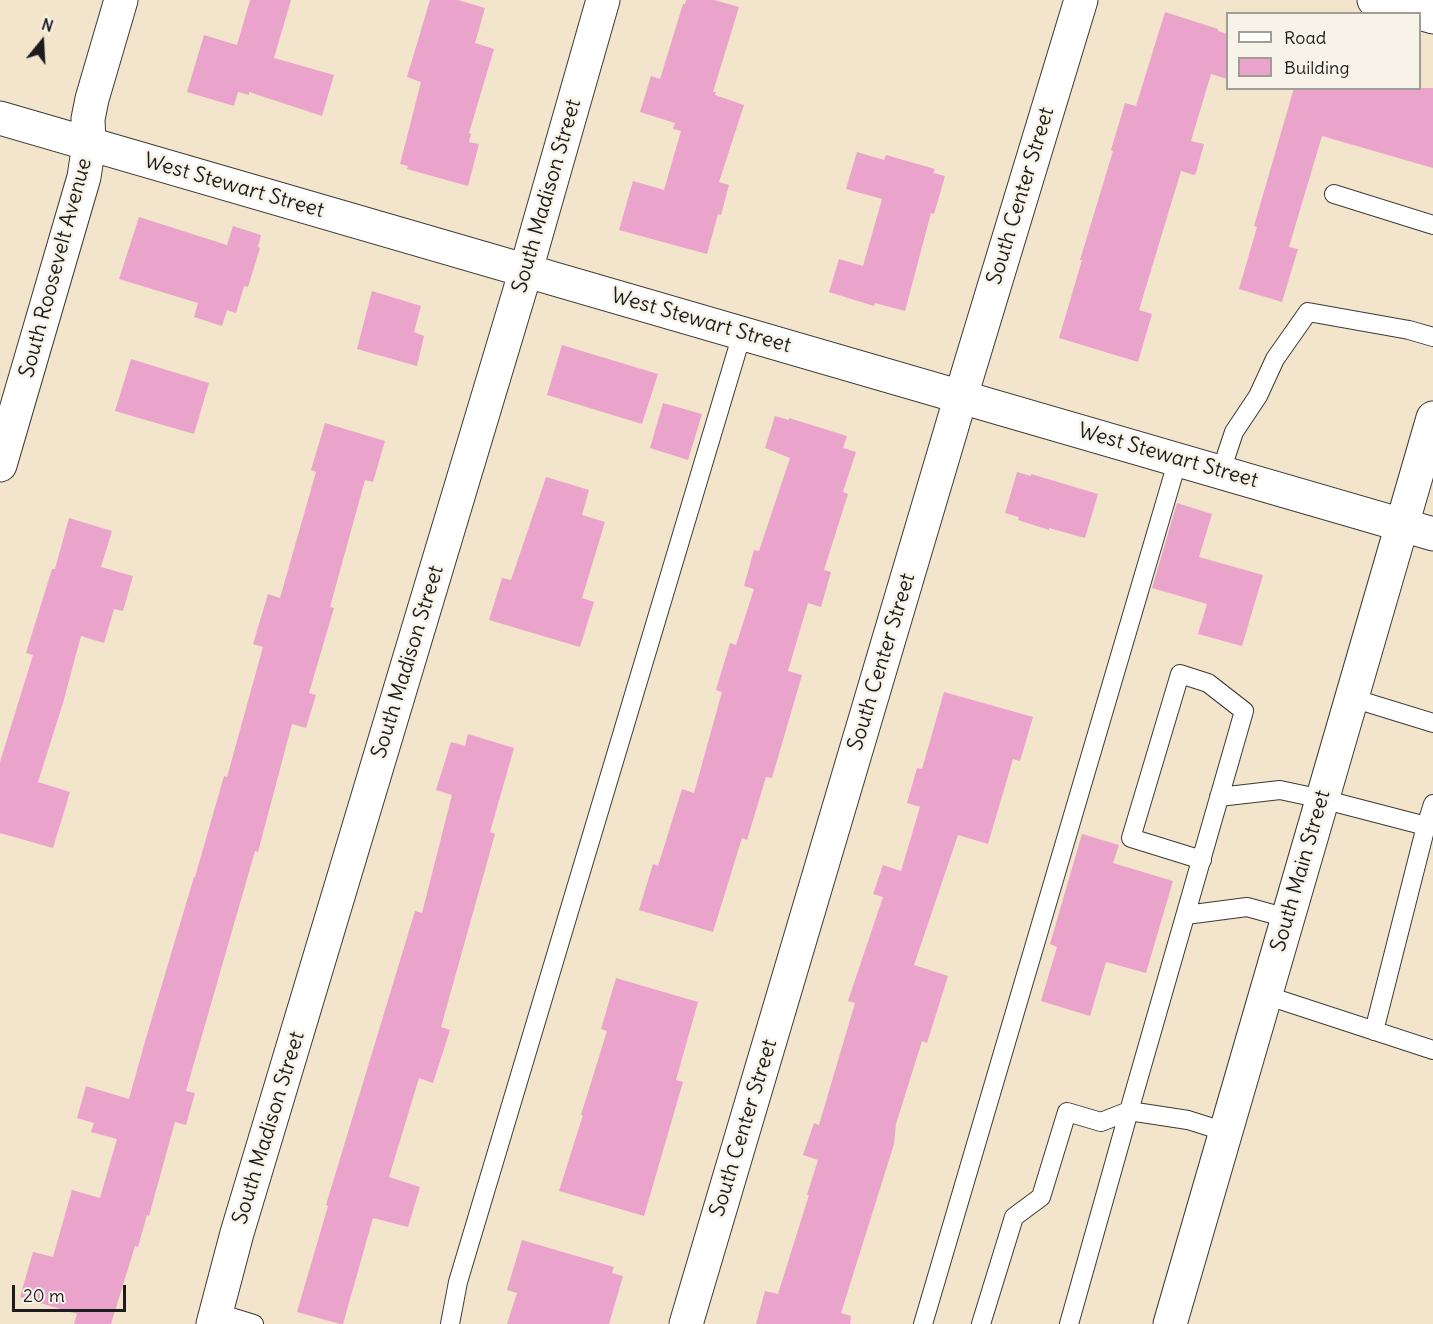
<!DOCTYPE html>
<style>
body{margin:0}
#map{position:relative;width:1433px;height:1324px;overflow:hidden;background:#f3e4cc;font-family:Delius,sans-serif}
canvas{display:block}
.legend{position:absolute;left:1226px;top:12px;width:195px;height:78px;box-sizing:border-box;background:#f7f3e8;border:2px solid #9f9d96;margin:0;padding:8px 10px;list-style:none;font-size:18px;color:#1c1c1c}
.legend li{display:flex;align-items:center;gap:12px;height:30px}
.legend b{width:30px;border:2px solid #9f9d96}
.north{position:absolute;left:12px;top:12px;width:60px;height:60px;-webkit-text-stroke:4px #f7f3e8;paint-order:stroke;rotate:18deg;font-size:16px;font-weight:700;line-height:24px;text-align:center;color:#1c1c1c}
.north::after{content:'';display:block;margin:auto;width:21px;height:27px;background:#1c1c1c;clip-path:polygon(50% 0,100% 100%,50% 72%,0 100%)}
.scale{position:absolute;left:12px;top:1285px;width:114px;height:27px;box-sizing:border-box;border:3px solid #1c1c1c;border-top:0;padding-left:8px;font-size:18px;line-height:21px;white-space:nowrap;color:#1c1c1c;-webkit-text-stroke:4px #f7f3e8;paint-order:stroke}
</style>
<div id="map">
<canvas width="1433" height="1324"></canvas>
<ul class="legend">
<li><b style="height:8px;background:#fff"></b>Road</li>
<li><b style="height:16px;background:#eaa4cc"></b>Building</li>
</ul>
<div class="north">N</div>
<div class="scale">20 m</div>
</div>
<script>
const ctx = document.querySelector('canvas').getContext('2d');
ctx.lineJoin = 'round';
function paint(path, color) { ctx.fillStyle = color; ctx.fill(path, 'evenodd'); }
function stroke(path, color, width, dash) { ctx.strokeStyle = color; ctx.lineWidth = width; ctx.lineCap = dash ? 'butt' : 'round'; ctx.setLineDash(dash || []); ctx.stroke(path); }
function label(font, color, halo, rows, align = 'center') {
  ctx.font = font + ' Delius,sans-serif'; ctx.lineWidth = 5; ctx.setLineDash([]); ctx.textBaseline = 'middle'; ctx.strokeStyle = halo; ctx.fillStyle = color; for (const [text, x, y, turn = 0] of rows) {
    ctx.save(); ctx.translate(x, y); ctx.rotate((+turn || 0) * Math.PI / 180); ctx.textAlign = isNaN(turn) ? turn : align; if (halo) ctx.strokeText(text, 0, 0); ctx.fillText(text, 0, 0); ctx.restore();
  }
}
paint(new Path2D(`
 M 250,0 L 291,0 L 274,58 L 334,75 L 322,116 L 249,92 L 249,95 L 238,92 L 234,106 L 187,92 L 204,35 L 237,45 Z
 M 430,0 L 458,0 L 485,8 L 475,43 L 494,49 L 469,133 L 471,134 L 469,142 L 479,144 L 468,186 L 407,169 L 408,166 L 400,164 L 421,82 L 407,77 Z
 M 686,0 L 714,0 L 739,7 L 713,92 L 716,92 L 715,95 L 744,105 L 719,182 L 729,185 L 721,215 L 718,214 L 707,254 L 619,230 L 633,181 L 664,190 L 681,131 L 673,129 L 675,123 L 640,112 L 651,76 L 660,79 L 683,4 L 685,4 Z
 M 1165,12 L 1218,29 L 1218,31 L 1227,34 L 1227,79 L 1211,74 L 1191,141 L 1204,144 L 1196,173 L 1194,175 L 1181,171 L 1139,310 L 1152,314 L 1138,362 L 1059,338 L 1082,260 L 1080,260 L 1113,151 L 1111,150 L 1125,103 L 1136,106 Z
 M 1294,88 L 1433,88 L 1433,168 L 1322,136 L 1289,247 L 1298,249 L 1282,302 L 1239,289 L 1257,227 L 1254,226 Z
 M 857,152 L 884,160 L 886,155 L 935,169 L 933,173 L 945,176 L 934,214 L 931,213 L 905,311 L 875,303 L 874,306 L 829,292 L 839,259 L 863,266 L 882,199 L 846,189 Z
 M 139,217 L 227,245 L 233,226 L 261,235 L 258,247 L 260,248 L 248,287 L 244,286 L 236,313 L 227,310 L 222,326 L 194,317 L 198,303 L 119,279 Z
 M 372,291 L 421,306 L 414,332 L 424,336 L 417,366 L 357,349 Z
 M 562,345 L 658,374 L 642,424 L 547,395 Z
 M 131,359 L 209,383 L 194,434 L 115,411 Z
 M 663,403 L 702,414 L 688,460 L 650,448 Z
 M 775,416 L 789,420 L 789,418 L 847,436 L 843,448 L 856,452 L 843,492 L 848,494 L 824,570 L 831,572 L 821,607 L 808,603 L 788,671 L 802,675 L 772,778 L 766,777 L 747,840 L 742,838 L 713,932 L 639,910 L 653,864 L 658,866 L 682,789 L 694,793 L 722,692 L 716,690 L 730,643 L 736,645 L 754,589 L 744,586 L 754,550 L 759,551 L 790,458 L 765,448 Z
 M 325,423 L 385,441 L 373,482 L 365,480 L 330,607 L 334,608 L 309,693 L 316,695 L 306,728 L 292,724 L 258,852 L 255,851 L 186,1091 L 195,1093 L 186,1125 L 175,1122 L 149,1216 L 147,1215 L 138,1247 L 135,1246 L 111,1324 L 74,1324 L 77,1314 L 20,1297 L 33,1252 L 53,1257 L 72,1190 L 100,1198 L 117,1139 L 91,1132 L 94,1123 L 77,1118 L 86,1086 L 129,1099 L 146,1038 L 194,877 L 195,877 L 224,776 L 227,777 L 263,647 L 253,644 L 268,594 L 280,598 L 316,472 L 311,470 Z
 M 1017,472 L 1031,476 L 1031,474 L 1098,494 L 1085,538 L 1049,528 L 1049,530 L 1018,520 L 1019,517 L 1005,513 Z
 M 546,477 L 589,490 L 582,515 L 605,522 L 582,598 L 594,602 L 580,647 L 489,620 L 502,578 L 511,580 Z
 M 1177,503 L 1212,514 L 1199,557 L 1263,575 L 1242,646 L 1198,634 L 1207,604 L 1152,588 Z
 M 69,518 L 112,531 L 101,567 L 133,576 L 123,611 L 114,609 L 104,643 L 81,636 L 63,703 L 38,782 L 70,792 L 53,848 L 0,833 L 0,762 L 33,655 L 26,653 L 52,569 L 55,569 Z
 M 944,692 L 1033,717 L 1020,761 L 1013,759 L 988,844 L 958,835 L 914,965 L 948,976 L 927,1043 L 922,1041 L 896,1124 L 894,1144 L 841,1313 L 851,1316 L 850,1324 L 756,1324 L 765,1291 L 778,1294 L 809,1195 L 807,1195 L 818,1160 L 803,1155 L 814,1123 L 819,1125 L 855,1003 L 848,1001 L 883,897 L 873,894 L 883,865 L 901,871 L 920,807 L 907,803 L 917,768 L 922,769 Z
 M 468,734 L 514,748 L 490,832 L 495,834 L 441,1027 L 450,1030 L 433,1083 L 419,1078 L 389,1177 L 420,1187 L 408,1227 L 373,1218 L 343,1324 L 340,1324 L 297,1312 L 328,1206 L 326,1205 L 415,911 L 422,913 L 452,795 L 436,790 L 451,742 L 465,746 Z
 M 1082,834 L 1119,845 L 1113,863 L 1173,881 L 1146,973 L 1106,962 L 1090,1016 L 1041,1001 L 1057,947 L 1050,944 Z
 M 616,978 L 698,1002 L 676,1080 L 683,1082 L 644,1216 L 559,1191 L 583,1115 L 581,1115 L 607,1031 L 601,1029 Z
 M 522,1240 L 614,1267 L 612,1273 L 623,1276 L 609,1324 L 507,1324 L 517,1293 L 507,1290 Z`), '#eaa4cc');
const lane = new Path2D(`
 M 1334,194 L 1433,225
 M 1221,471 L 1234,432 L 1258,396 L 1275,359 L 1308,312 L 1409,330 L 1433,337
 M 1352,698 L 1433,723
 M 1219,797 L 1280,790 L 1322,799 L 1426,826 L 1433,804
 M 1202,860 L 1131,838 L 1180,674 L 1208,683 L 1244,711 L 1129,1111 L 1188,1120 L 1226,1132
 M 1186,915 L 1247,907 L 1287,918
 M 1265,995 L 1433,1050
 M 1374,1031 L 1426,826
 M 215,1312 L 254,1324
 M 450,1324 L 458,1282 L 742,334
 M 923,1324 L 1178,459
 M 981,1324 L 1014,1217 L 1041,1197 L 1067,1112 L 1101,1122 L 1129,1111
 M 1069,1324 L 1129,1111`);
const street = new Path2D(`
 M 1374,0 L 1433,17
 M 0,118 L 1433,534
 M 0,465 L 84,177 L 89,144 L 88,119 L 92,99 L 121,0
 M 213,1324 L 237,1233 L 526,270 L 603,0`);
const primary = new Path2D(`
 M 686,1324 L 961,396 L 1081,0
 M 1170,1324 L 1433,418`);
stroke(lane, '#3c3a36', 20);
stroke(street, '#3c3a36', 35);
stroke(primary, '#3c3a36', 35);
stroke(lane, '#fff', 18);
stroke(street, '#fff', 33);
stroke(primary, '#fff', 33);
label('21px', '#1c1c1c', '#f7f3e8', [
 ["West Stewart Street",234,186,16],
 ["South Madison Street",547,196,-74],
 ["South Center Street",1021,196,-73],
 ["South Roosevelt Avenue",56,268,-75],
 ["West Stewart Street",701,321,16],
 ["West Stewart Street",1168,456,16],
 ["South Madison Street",408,662,-73],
 ["South Center Street",882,662,-73],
 ["South Main Street",1301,871,-74],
 ["South Madison Street",269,1128,-73],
 ["South Center Street",744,1128,-73]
]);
</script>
